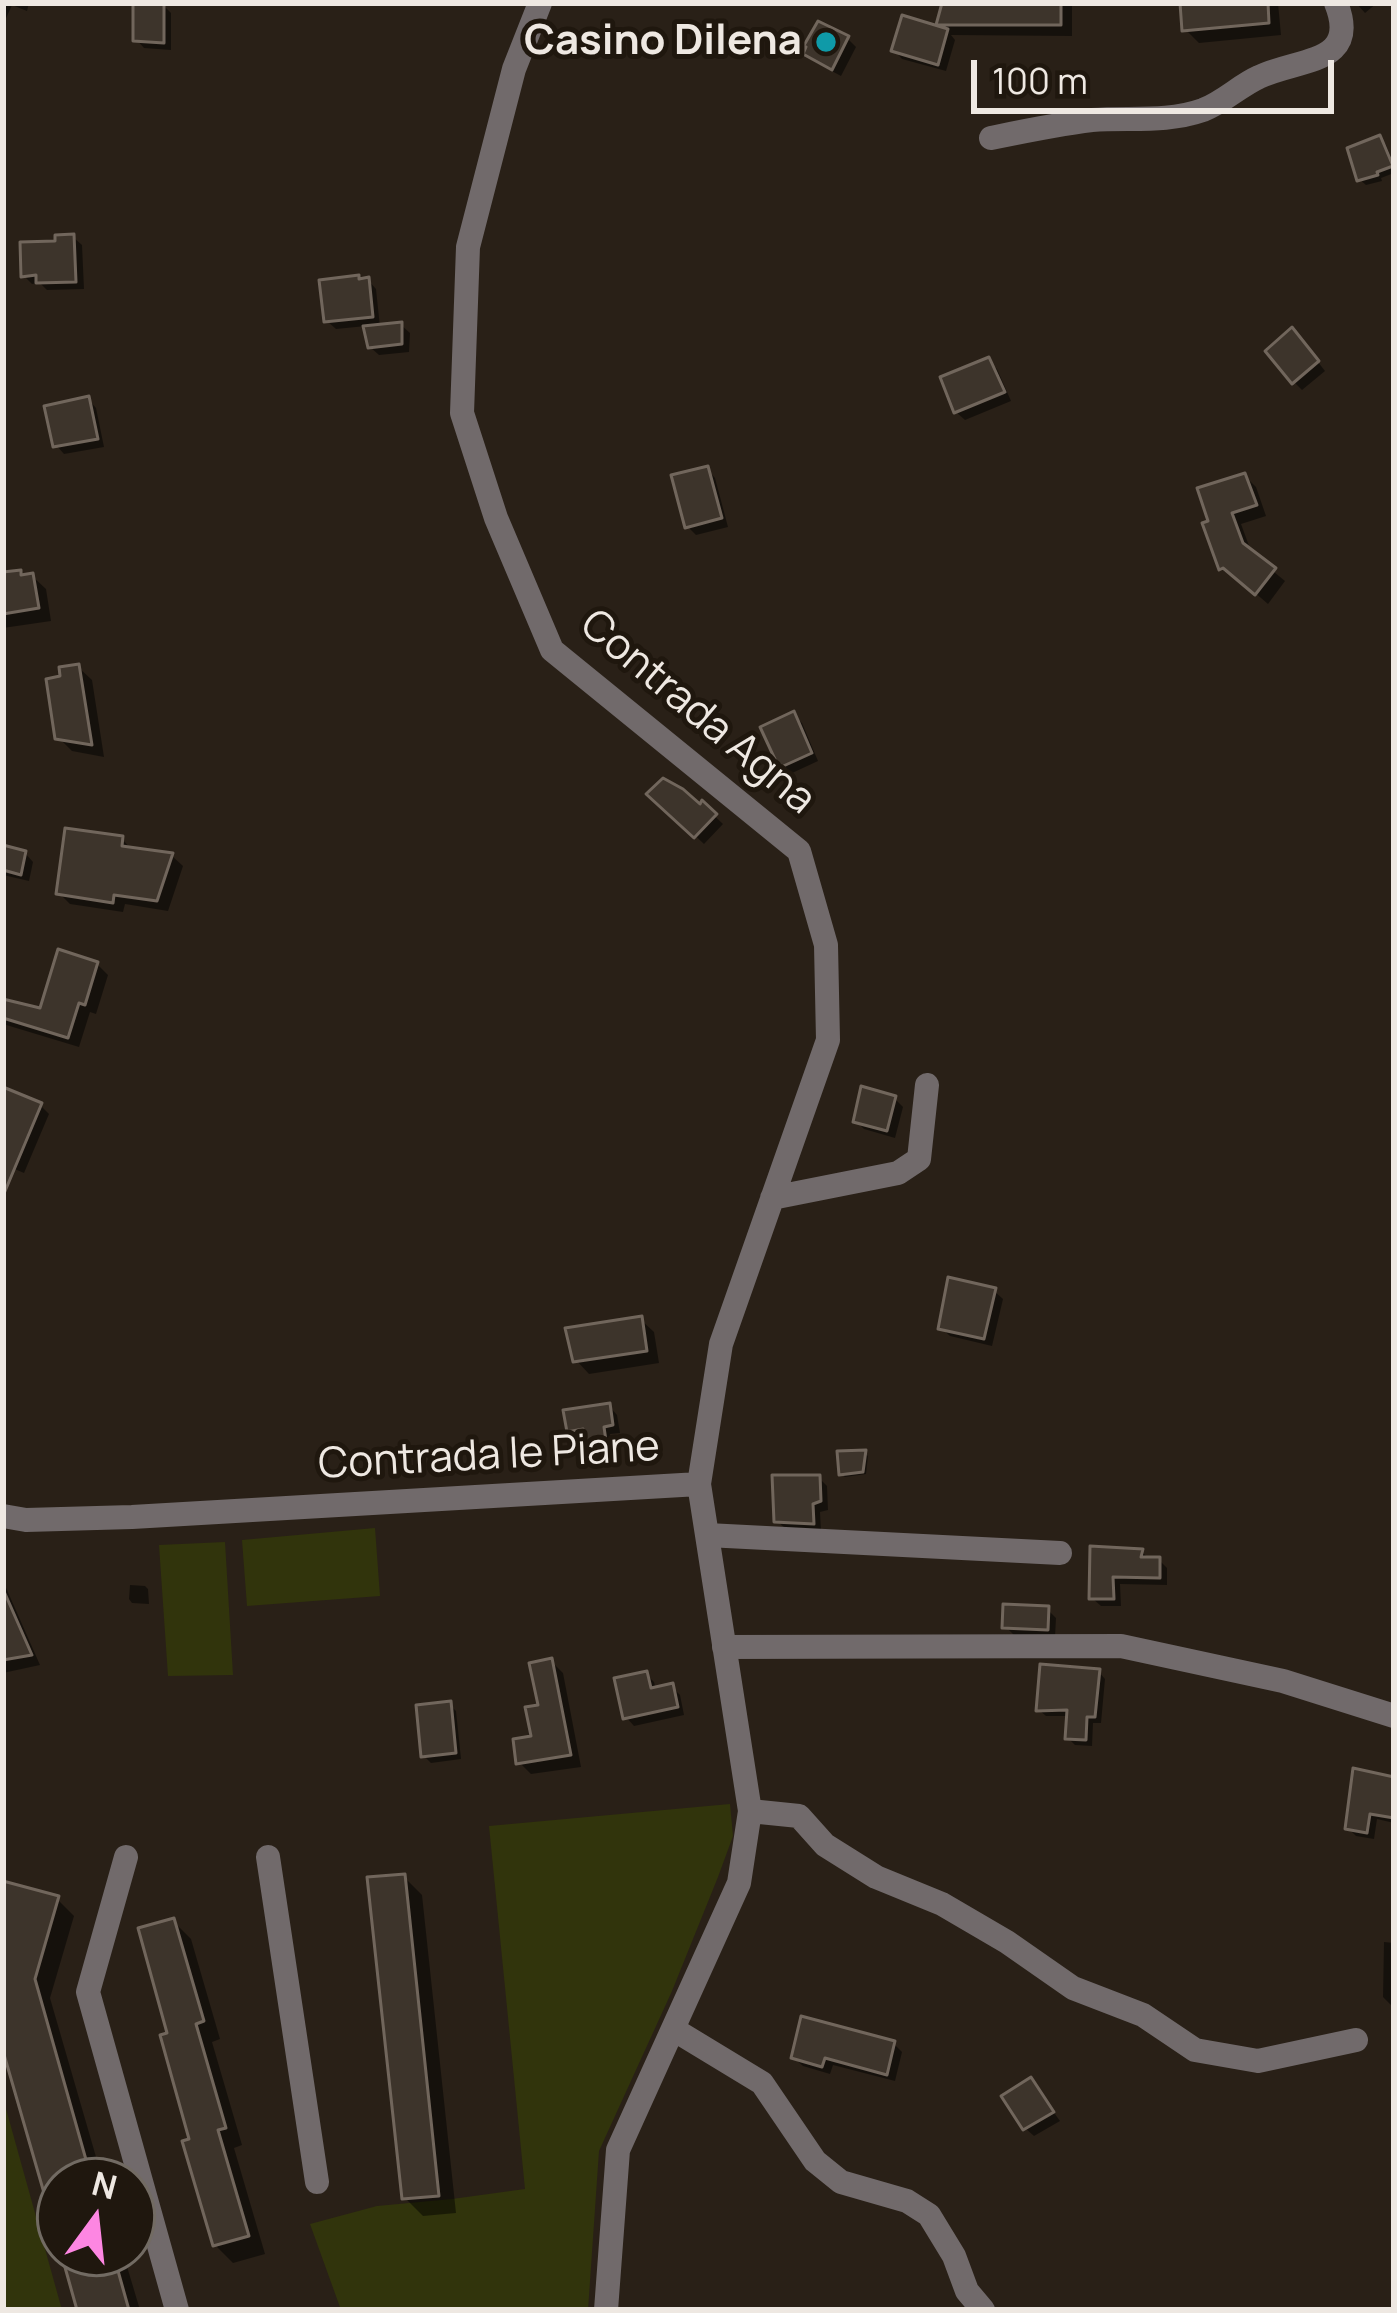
<!DOCTYPE html>
<style>
body{margin:0}
#map{position:relative;width:1397px;height:2313px;overflow:hidden;background:#292017;font-family:Manrope,sans-serif}
canvas{display:block}
.frame{position:absolute;inset:0;border:6px solid #eee8e2;pointer-events:none}
.north{position:absolute;left:36px;top:2157px;width:120px;height:120px;box-sizing:border-box;background:#1f170e;border:3px solid #726b63;border-radius:50%;rotate:15deg;font-size:33px;font-weight:700;line-height:48px;text-align:center;color:#eee8e2}
.north::after{content:'';display:block;margin:auto;width:42px;height:54px;background:#fd86e2;clip-path:polygon(50% 0,100% 100%,50% 72%,0 100%)}
.scale{position:absolute;left:971px;top:60px;width:363px;height:54px;box-sizing:border-box;border:6px solid #eee8e2;border-top:0;padding-left:15px;font-size:36px;line-height:42px;white-space:nowrap;color:#eee8e2;-webkit-text-stroke:9px #1f170e;paint-order:stroke}
</style>
<div id="map">
<canvas width="1397" height="2313"></canvas>
<div class="frame"></div>
<div class="north">N</div>
<div class="scale">100 m</div>
</div>
<script>
const ctx = document.querySelector('canvas').getContext('2d');
ctx.lineJoin = 'round';
function paint(path, color) { ctx.fillStyle = color; ctx.fill(path, 'evenodd'); }
function stroke(path, color, width, dash) { ctx.strokeStyle = color; ctx.lineWidth = width; ctx.lineCap = dash ? 'butt' : 'round'; ctx.setLineDash(dash || []); ctx.stroke(path); }
function label(font, color, halo, rows, align = 'center') {
  ctx.font = font + ' Manrope,sans-serif'; ctx.lineWidth = 10; ctx.setLineDash([]); ctx.textBaseline = 'middle'; ctx.strokeStyle = halo; ctx.fillStyle = color; for (const [text, x, y, turn = 0] of rows) {
    ctx.save(); ctx.translate(x, y); ctx.rotate((+turn || 0) * Math.PI / 180); ctx.textAlign = isNaN(turn) ? turn : align; if (halo) ctx.strokeText(text, 0, 0); ctx.fillText(text, 0, 0); ctx.restore();
  }
}
paint(new Path2D(`
 M 375,1528 L 380,1596 L 247,1606 L 242,1540 Z
 M 225,1542 L 233,1675 L 168,1676 L 159,1545 Z
 M 730,1804 L 733,1836 L 718,1877 L 672,1991 L 599,2151 L 588,2310 L 341,2310 L 310,2224 L 377,2206 L 452,2199 L 525,2189 L 489,1826 Z
 M 3,2098 L 62,2310 L 3,2310 Z`), '#31340c');
paint(new Path2D(`
 M 3,3 L 29,3 L 27,11 L 12,5 L 3,25 Z
 M 946,3 L 1072,3 L 1072,36 L 951,35 L 955,40 L 946,71 L 902,59 L 894,50 L 947,31 L 940,24 Z
 M 1183,3 L 1278,3 L 1281,35 L 1199,43 L 1185,29 Z
 M 1356,3 L 1377,3 L 1365,13 Z
 M 163,5 L 171,13 L 171,50 L 144,48 L 136,39 Z
 M 820,25 L 848,39 L 856,47 L 841,76 L 815,62 L 807,53 Z
 M 1380,139 L 1386,145 L 1394,165 L 1394,173 L 1381,178 L 1382,181 L 1366,185 L 1359,179 Z
 M 73,237 L 82,245 L 84,289 L 47,290 L 40,283 L 32,284 L 24,276 L 58,244 Z
 M 368,280 L 376,289 L 380,327 L 401,325 L 410,333 L 409,352 L 379,355 L 370,347 L 366,326 L 336,329 L 327,321 L 362,282 Z
 M 1300,339 L 1325,371 L 1302,390 L 1294,382 Z
 M 988,361 L 997,369 L 1011,401 L 965,420 L 956,412 Z
 M 88,399 L 96,408 L 104,447 L 64,454 L 56,445 Z
 M 707,469 L 715,478 L 728,527 L 696,535 L 688,527 Z
 M 1245,476 L 1256,487 L 1266,516 L 1241,524 L 1252,554 L 1285,581 L 1268,604 L 1225,567 L 1225,572 L 1222,568 L 1205,525 Z
 M 19,573 L 24,577 L 32,576 L 46,589 L 51,621 L 3,628 L 3,575 Z
 M 78,667 L 92,680 L 104,757 L 72,751 L 58,737 L 63,679 Z
 M 793,715 L 802,723 L 818,761 L 790,774 L 782,766 Z
 M 651,794 L 700,808 L 703,805 L 723,824 L 704,844 Z
 M 122,839 L 133,851 L 172,856 L 183,866 L 168,911 L 125,904 L 123,912 L 70,904 L 59,893 Z
 M 3,848 L 25,853 L 33,862 L 29,881 L 3,875 Z
 M 97,964 L 108,975 L 96,1014 L 90,1012 L 79,1047 L 3,1024 L 3,1002 L 42,1012 Z
 M 3,1096 L 41,1106 L 49,1114 L 24,1173 L 3,1164 Z
 M 895,1099 L 903,1107 L 895,1138 L 864,1129 L 856,1121 Z
 M 994,1291 L 1003,1299 L 992,1346 L 950,1336 L 941,1328 Z
 M 640,1319 L 654,1332 L 659,1363 L 589,1374 L 576,1360 Z
 M 609,1406 L 617,1415 L 620,1433 L 610,1434 L 613,1449 L 596,1451 L 588,1443 L 587,1437 L 578,1439 L 569,1430 Z
 M 864,1453 L 868,1456 L 866,1474 L 845,1477 L 841,1474 Z
 M 819,1478 L 827,1486 L 828,1510 L 820,1512 L 821,1531 L 786,1529 L 777,1521 Z
 M 1093,1549 L 1142,1552 L 1150,1560 L 1159,1560 L 1167,1568 L 1167,1585 L 1120,1584 L 1121,1606 L 1101,1606 L 1092,1598 Z
 M 3,1581 L 40,1665 L 3,1673 Z
 M 130,1585 L 145,1586 L 148,1589 L 149,1604 L 132,1603 L 129,1599 Z
 M 1047,1609 L 1056,1618 L 1055,1637 L 1014,1635 L 1005,1626 Z
 M 551,1661 L 563,1673 L 581,1767 L 531,1774 L 519,1762 L 535,1738 Z
 M 1099,1672 L 1105,1679 L 1101,1723 L 1093,1723 L 1092,1746 L 1075,1745 L 1068,1738 L 1070,1716 L 1046,1716 L 1039,1710 Z
 M 646,1674 L 654,1682 L 656,1690 L 672,1687 L 680,1695 L 684,1715 L 634,1726 L 626,1717 Z
 M 450,1705 L 456,1711 L 461,1759 L 431,1763 L 424,1756 Z
 M 1394,1780 L 1394,1823 L 1377,1819 L 1374,1839 L 1356,1836 L 1348,1828 Z
 M 404,1877 L 422,1895 L 456,2213 L 423,2216 L 405,2198 Z
 M 3,1883 L 57,1899 L 74,1916 L 50,1998 L 103,2181 L 60,2181 L 60,2241 L 3,2043 Z
 M 173,1921 L 191,1939 L 220,2039 L 212,2042 L 242,2145 L 234,2148 L 265,2254 L 233,2263 L 215,2245 L 171,2035 Z
 M 1384,1942 L 1394,1943 L 1394,2008 L 1383,1997 Z
 M 894,2044 L 902,2052 L 895,2081 L 833,2065 L 830,2074 L 803,2066 L 794,2058 Z
 M 1031,2081 L 1060,2121 L 1034,2136 L 1025,2128 Z
 M 63,2253 L 123,2253 L 140,2310 L 80,2310 Z`), '#0007');
const building = new Path2D(`
 M 133,3 L 164,3 L 164,43 L 133,41 Z
 M 942,3 L 1061,3 L 1061,25 L 936,25 Z
 M 1180,3 L 1268,3 L 1269,23 L 1182,31 Z
 M 902,15 L 948,29 L 938,65 L 891,51 Z
 M 818,21 L 849,36 L 832,70 L 803,54 L 806,47 L 803,47 Z
 M 1380,135 L 1393,166 L 1377,172 L 1378,175 L 1357,181 L 1347,148 Z
 M 74,234 L 76,282 L 36,283 L 36,275 L 21,277 L 20,242 L 55,241 L 55,235 Z
 M 359,275 L 359,279 L 369,277 L 373,317 L 324,322 L 319,280 Z
 M 402,322 L 402,344 L 368,348 L 363,326 Z
 M 1292,327 L 1319,361 L 1292,384 L 1265,351 Z
 M 989,357 L 1005,392 L 954,413 L 940,377 Z
 M 89,396 L 98,439 L 53,447 L 44,406 Z
 M 708,466 L 722,518 L 685,528 L 671,475 Z
 M 1245,473 L 1257,505 L 1232,513 L 1243,543 L 1276,568 L 1255,595 L 1223,568 L 1219,570 L 1202,523 L 1208,521 L 1197,488 Z
 M 21,570 L 21,575 L 33,573 L 39,608 L 3,614 L 3,572 Z
 M 79,664 L 92,745 L 55,739 L 46,679 L 60,676 L 59,667 Z
 M 794,711 L 812,753 L 779,768 L 760,727 Z
 M 663,778 L 683,789 L 700,804 L 702,800 L 717,814 L 694,838 L 646,794 Z
 M 65,828 L 123,836 L 122,846 L 173,853 L 157,901 L 114,895 L 113,903 L 56,894 Z
 M 3,845 L 26,851 L 21,875 L 3,870 Z
 M 58,949 L 98,962 L 85,1005 L 79,1003 L 68,1038 L 3,1018 L 3,999 L 40,1008 Z
 M 861,1086 L 896,1096 L 887,1131 L 853,1122 Z
 M 3,1087 L 42,1103 L 3,1196 Z
 M 948,1277 L 996,1288 L 984,1339 L 938,1329 Z
 M 642,1316 L 647,1351 L 573,1362 L 565,1328 Z
 M 610,1403 L 613,1425 L 604,1427 L 606,1441 L 585,1444 L 583,1429 L 567,1432 L 563,1410 Z
 M 866,1450 L 863,1472 L 839,1475 L 837,1451 Z
 M 772,1475 L 820,1475 L 821,1501 L 813,1504 L 814,1524 L 774,1522 Z
 M 1090,1546 L 1143,1549 L 1141,1557 L 1160,1557 L 1160,1578 L 1113,1577 L 1114,1599 L 1089,1599 Z
 M 3,1589 L 32,1655 L 3,1660 Z
 M 1003,1604 L 1049,1606 L 1048,1630 L 1002,1628 Z
 M 552,1658 L 571,1755 L 516,1764 L 513,1739 L 531,1736 L 525,1707 L 538,1705 L 529,1663 Z
 M 1040,1664 L 1100,1669 L 1095,1717 L 1087,1717 L 1086,1740 L 1065,1739 L 1067,1710 L 1036,1711 Z
 M 647,1671 L 651,1688 L 673,1683 L 678,1707 L 623,1719 L 614,1678 Z
 M 451,1701 L 456,1753 L 421,1757 L 416,1705 Z
 M 1353,1768 L 1394,1777 L 1394,1818 L 1370,1814 L 1367,1833 L 1345,1829 Z
 M 405,1874 L 439,2196 L 402,2199 L 367,1877 Z
 M 3,1881 L 59,1896 L 35,1979 L 92,2181 L 60,2181 L 60,2230 L 55,2231 L 3,2051 Z
 M 174,1918 L 204,2021 L 196,2024 L 226,2128 L 218,2130 L 249,2236 L 213,2246 L 182,2141 L 189,2139 L 160,2035 L 167,2033 L 138,1928 Z
 M 801,2016 L 895,2041 L 887,2075 L 825,2058 L 822,2067 L 791,2058 Z
 M 1031,2077 L 1054,2112 L 1023,2130 L 1001,2096 Z
 M 61,2253 L 113,2253 L 129,2310 L 77,2310 Z`);
paint(building, '#3d342b');
stroke(building, '#71665c', 3);
stroke(new Path2D(`
 M 540,3 L 514,69 L 468,247 L 462,413 L 496,518 L 552,650 L 799,851 L 826,945 L 828,1040 L 721,1344 L 699,1484
 M 991,138 C 1025,131 1058,124 1092,120 C 1130,117 1166,123 1203,110 C 1224,102 1239,86 1259,77 C 1298,58 1361,65 1336,3
 M 772,1198 L 898,1173 L 919,1159 L 927,1085
 M 3,1516 L 26,1520 L 132,1517 L 699,1484 L 750,1811 L 739,1883 L 618,2150 L 606,2310
 M 707,1535 L 1060,1553
 M 724,1647 L 1121,1646 L 1283,1681 L 1394,1716
 M 750,1811 L 799,1816 L 825,1845 L 876,1877 L 942,1904 L 1007,1942 L 1073,1988 L 1143,2015 L 1195,2050 L 1258,2061 L 1356,2040
 M 126,1857 L 88,1992 L 177,2310
 M 268,1857 L 317,2182
 M 673,2029 L 762,2083 L 815,2161 L 841,2182 L 907,2201 L 929,2215 L 954,2256 L 967,2291 L 983,2310`), '#716a6b', 24);
for (const [x, y, r, color] of [
 [826,42,12,"#0f9aa8"]
]) { const dot = new Path2D(); dot.arc(x, y, r, 0, 2 * Math.PI); ctx.fillStyle = color; ctx.fill(dot); stroke(dot, '#1f170e', 4.5); }
label('bold 42px', '#eee8e2', '#1f170e', [
 ["Casino Dilena",802,42]
], 'right');
label('42px', '#eee8e2', '#1f170e', [
 ["Contrada Agna",697,713,40],
 ["Contrada le Piane",489,1457,-3]
]);
</script>
